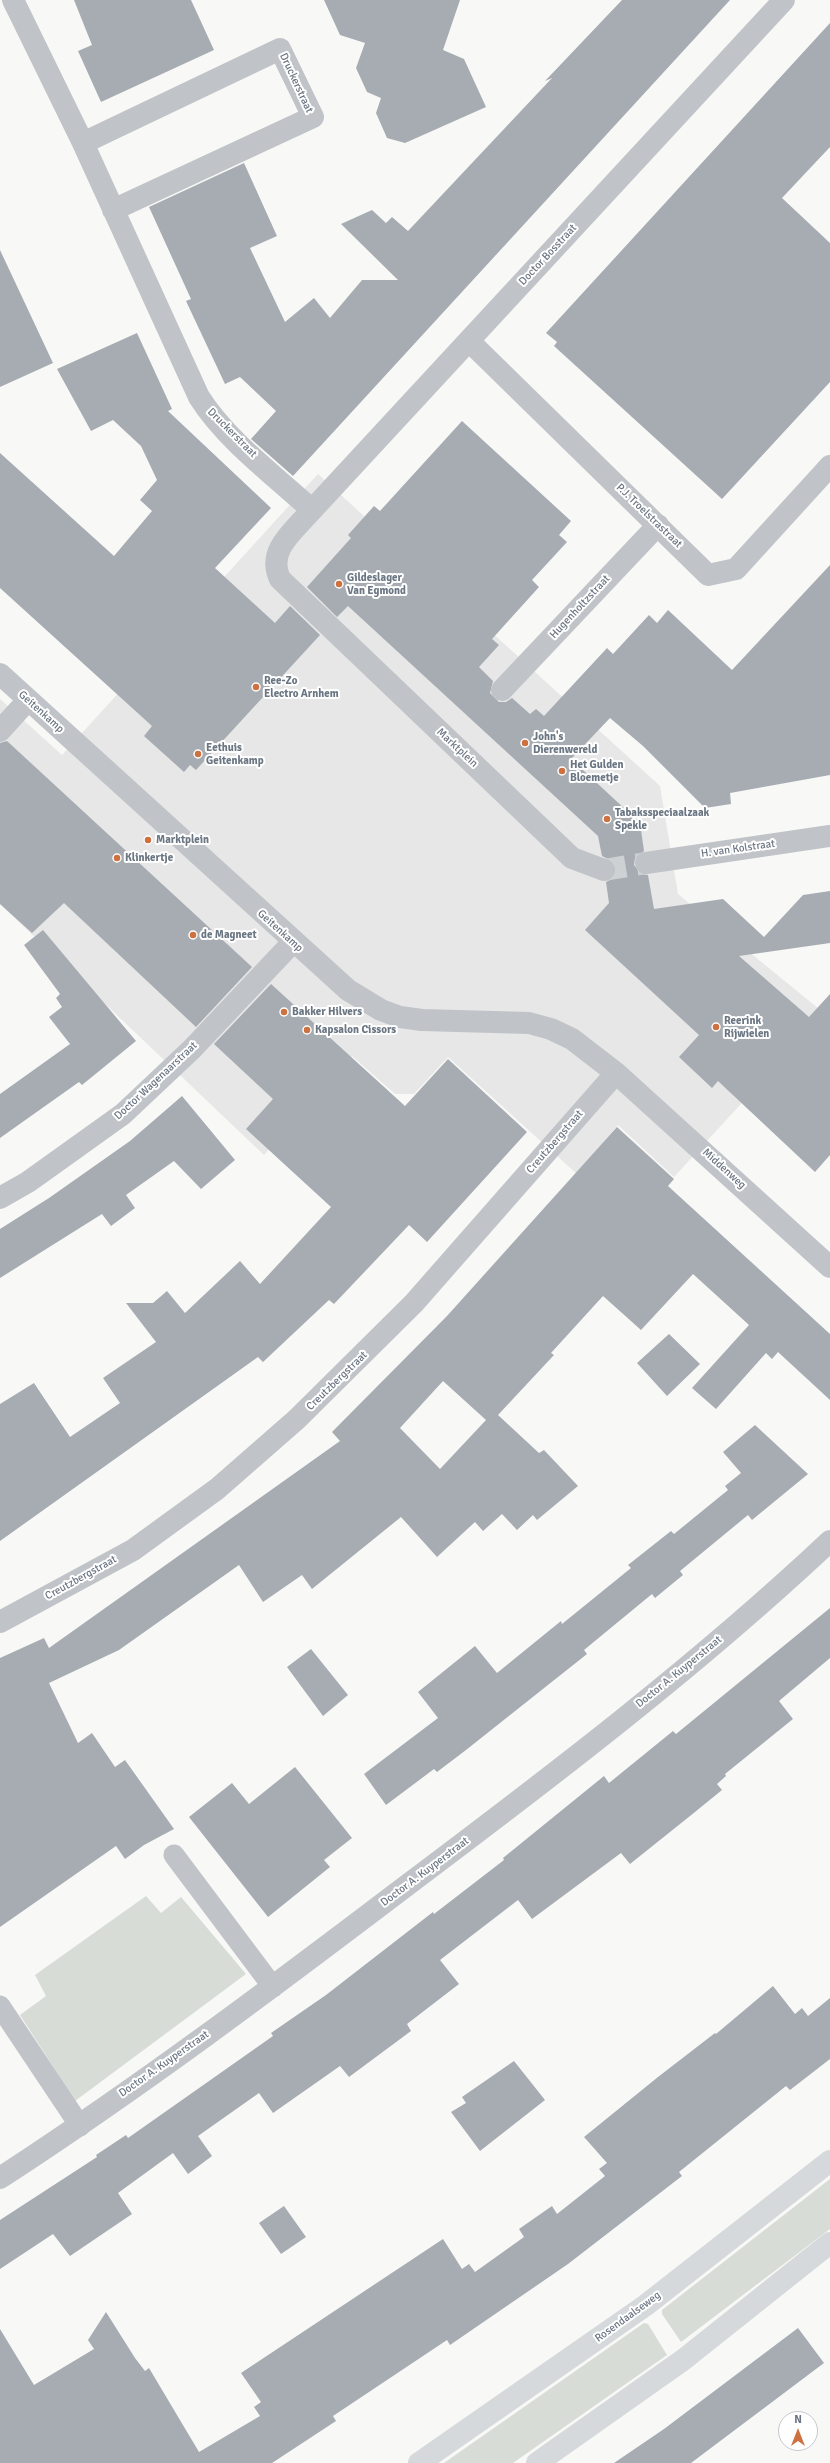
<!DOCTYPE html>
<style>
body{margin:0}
#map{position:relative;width:830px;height:2463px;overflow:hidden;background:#f8f8f6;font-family:Signika,sans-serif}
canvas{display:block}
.north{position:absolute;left:778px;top:2411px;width:40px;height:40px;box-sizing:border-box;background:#fff;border:1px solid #c4c8cd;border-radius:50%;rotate:0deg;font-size:11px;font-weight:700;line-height:16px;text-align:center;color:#6b7683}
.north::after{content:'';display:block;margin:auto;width:14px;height:18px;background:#cd7141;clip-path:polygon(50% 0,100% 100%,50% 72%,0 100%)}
</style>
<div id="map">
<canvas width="830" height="2463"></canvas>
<div class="north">N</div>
</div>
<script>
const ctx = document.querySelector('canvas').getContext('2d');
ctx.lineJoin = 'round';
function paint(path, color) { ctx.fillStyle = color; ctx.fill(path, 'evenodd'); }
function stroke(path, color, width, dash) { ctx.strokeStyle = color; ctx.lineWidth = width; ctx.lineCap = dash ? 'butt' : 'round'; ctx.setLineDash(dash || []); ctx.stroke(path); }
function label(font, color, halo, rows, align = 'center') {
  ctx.font = font + ' Signika,sans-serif'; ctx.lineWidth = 4; ctx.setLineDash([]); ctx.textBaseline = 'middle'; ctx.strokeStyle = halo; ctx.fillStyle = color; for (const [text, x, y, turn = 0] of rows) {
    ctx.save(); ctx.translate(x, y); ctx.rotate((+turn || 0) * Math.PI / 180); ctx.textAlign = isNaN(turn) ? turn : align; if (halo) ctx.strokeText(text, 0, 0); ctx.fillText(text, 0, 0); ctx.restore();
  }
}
paint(new Path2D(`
 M 318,474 L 660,786 L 678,894 L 824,1013 L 674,1177 L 618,1125 L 577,1174 L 448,1057 L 414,1094 L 395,1094 L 352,1056 L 264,1155 L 0,904 L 0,699 L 62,755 Z`), '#e6e7e6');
paint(new Path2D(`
 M 146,1896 L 161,1913 L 181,1897 L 246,1974 L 75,2101 L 20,2015 L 46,1996 L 35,1975 Z
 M 830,2179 L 830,2229 L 681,2342 L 662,2314 L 662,2310 Z
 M 644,2323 L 648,2324 L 667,2355 L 513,2463 L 444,2463 Z`), '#d7dcd6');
paint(new Path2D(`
 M 74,0 L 191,0 L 214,50 L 101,102 L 78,51 L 92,45 Z
 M 324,0 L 460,0 L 443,50 L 464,59 L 486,107 L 405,143 L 387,138 L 376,113 L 381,98 L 367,92 L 356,68 L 365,43 L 340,35 Z
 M 622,0 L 730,0 L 293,476 L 251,439 L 276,411 L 240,377 L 225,384 L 186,301 L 191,299 L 149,207 L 244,163 L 277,236 L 250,248 L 285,322 L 314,298 L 330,318 L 362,280 L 398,280 L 341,224 L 372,210 L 386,223 L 392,217 L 408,231 L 552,78 L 545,81 Z
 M 830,23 L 830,147 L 782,198 L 830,243 L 830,382 L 722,499 L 554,346 L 557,342 L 546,333 Z
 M 0,250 L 53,363 L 0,387 Z
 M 137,333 L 172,409 L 168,411 L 271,508 L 215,568 L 275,623 L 290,606 L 320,635 L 196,770 L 190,765 L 184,772 L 144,736 L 152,726 L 0,588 L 0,453 L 114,556 L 152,511 L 140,500 L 157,480 L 141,446 L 113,420 L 91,431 L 57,369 Z
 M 462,421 L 571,521 L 559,535 L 567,542 L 532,580 L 539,587 L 492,639 L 499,645 L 479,667 L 493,681 L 490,693 L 499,702 L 506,702 L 512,698 L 530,714 L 536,709 L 544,716 L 607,648 L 613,654 L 649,615 L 657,623 L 668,610 L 732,670 L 830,565 L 830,775 L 730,793 L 731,804 L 705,808 L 643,746 L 610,718 L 571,759 L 640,823 L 644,851 L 635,858 L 634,865 L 641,874 L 648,875 L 654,909 L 723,899 L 764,937 L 803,895 L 830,891 L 830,943 L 739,956 L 809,1017 L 830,994 L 830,1155 L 815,1172 L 718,1081 L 712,1088 L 679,1057 L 699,1035 L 585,930 L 609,903 L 606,882 L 612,879 L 616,874 L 614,862 L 602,856 L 598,836 L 348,606 L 337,617 L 307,587 L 351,538 L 348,535 L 374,506 L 380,511 Z
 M 7,741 L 252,967 L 196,1027 L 64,903 L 32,933 L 0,904 L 0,743 Z
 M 43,930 L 136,1041 L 82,1085 L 79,1082 L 0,1138 L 0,1094 L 70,1044 L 49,1017 L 62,1007 L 56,998 L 60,994 L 24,945 Z
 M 271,984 L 405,1106 L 448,1059 L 527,1132 L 427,1242 L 409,1225 L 334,1304 L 329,1300 L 263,1362 L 258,1357 L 0,1541 L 0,1404 L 34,1383 L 70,1437 L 120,1403 L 103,1378 L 156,1342 L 126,1303 L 153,1303 L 167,1291 L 185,1313 L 240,1261 L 260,1284 L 331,1207 L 246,1129 L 273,1099 L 214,1044 Z
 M 182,1096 L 235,1160 L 201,1189 L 174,1161 L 126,1195 L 135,1208 L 111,1226 L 102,1214 L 0,1278 L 0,1229 L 49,1198 L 130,1141 Z
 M 617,1127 L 674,1179 L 668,1186 L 830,1334 L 830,1400 L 778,1352 L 772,1359 L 766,1353 L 716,1409 L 692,1388 L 749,1325 L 693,1274 L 641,1330 L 603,1296 L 551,1353 L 554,1355 L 498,1415 L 539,1453 L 544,1450 L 578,1486 L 537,1520 L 533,1515 L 517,1530 L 502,1514 L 483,1531 L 475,1522 L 437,1557 L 401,1517 L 312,1589 L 302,1575 L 263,1602 L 239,1565 L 119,1650 L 49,1683 L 78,1743 L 92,1733 L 115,1767 L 125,1760 L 174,1829 L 144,1845 L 125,1859 L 116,1846 L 0,1927 L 0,1658 L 44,1638 L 49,1648 L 340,1441 L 332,1432 L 447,1316 ZM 443,1381 L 486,1420 L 440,1469 L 400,1428 Z
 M 669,1334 L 700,1364 L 667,1396 L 637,1363 Z
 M 755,1425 L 808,1474 L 752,1520 L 748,1515 L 680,1571 L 683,1575 L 655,1598 L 652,1594 L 584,1650 L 587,1654 L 466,1750 L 437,1772 L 434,1769 L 386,1805 L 364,1774 L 438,1718 L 418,1692 L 475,1646 L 497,1673 L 561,1621 L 562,1624 L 631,1568 L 628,1565 L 671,1531 L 674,1534 L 728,1490 L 725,1486 L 741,1473 L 723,1452 Z
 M 830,1608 L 830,1658 L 779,1701 L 793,1719 L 725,1774 L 726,1776 L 717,1784 L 722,1790 L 695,1812 L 630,1864 L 621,1853 L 532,1919 L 518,1900 L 440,1960 L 459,1984 L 407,2024 L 411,2031 L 349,2077 L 340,2066 L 273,2113 L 259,2093 L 198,2136 L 212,2156 L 188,2174 L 173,2153 L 118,2193 L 132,2214 L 70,2256 L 53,2234 L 0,2269 L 0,2220 L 97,2157 L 96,2155 L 126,2135 L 128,2138 L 273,2036 L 271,2033 L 326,1995 L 433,1912 L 434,1914 L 504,1860 L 503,1858 L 604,1776 L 609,1783 L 673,1731 L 676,1734 Z
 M 311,1649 L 348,1695 L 323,1716 L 287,1667 Z
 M 295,1767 L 352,1838 L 324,1860 L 330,1867 L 268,1917 L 189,1817 L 232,1783 L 249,1804 Z
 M 773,1986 L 795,2014 L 802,2008 L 808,2016 L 830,1998 L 830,2059 L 790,2090 L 786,2086 L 679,2172 L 682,2176 L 568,2264 L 450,2345 L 447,2340 L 333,2416 L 336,2421 L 272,2463 L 0,2463 L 0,2329 L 34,2385 L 94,2349 L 88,2340 L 106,2312 L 135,2358 L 145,2371 L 149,2368 L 199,2452 L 260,2416 L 254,2407 L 261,2402 L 241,2373 L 443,2239 L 462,2269 L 469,2264 L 475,2272 L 524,2237 L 519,2229 L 552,2206 L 557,2214 L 605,2176 L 599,2169 L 607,2163 L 584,2137 L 658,2077 L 715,2033 L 716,2034 Z
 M 514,2061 L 545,2100 L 480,2151 L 451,2112 L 466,2103 L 462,2097 Z
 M 284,2206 L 306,2237 L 281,2254 L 259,2223 Z
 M 798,2328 L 824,2363 L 691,2463 L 614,2463 L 664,2429 Z`), '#a6acb2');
stroke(new Path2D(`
 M 604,870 L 646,863`), '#ced1d4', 22, [22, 11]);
stroke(new Path2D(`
 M 174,1855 L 273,1987
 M 0,2006 L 80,2126`), '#c0c3c7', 21);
stroke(new Path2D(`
 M 13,0 L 83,143 L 199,397 C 227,441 274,475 312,510
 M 83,143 L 280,49 L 313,117 L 113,210
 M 469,341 L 708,575 L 736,569 L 830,466
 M 0,674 L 348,990 L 381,1010 L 400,1017 L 422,1020 L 529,1023 L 551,1029 L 572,1039 L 616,1073 L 830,1267
 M 502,690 L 658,525
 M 0,731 L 28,700
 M 646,863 L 830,836
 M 604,870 L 572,858 L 280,579 C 266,550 295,530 312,510 L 784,0
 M 0,1198 L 28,1182 L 123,1114 L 192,1049 L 293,942
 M 0,1622 L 133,1550 L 217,1489 L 297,1419 L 414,1303 L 616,1073
 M 0,2178 C 140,2087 273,1987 406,1886 C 551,1777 697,1666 830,1541`), '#c0c3c7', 22);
stroke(new Path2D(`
 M 419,2463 L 646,2305 L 830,2161
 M 537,2463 L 683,2360 L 830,2243`), '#d5d9dc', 22);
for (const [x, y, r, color] of [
 [339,584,4,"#cd7141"],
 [256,687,4,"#cd7141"],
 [525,743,4,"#cd7141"],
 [198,754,4,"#cd7141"],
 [562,771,4,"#cd7141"],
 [607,819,4,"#cd7141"],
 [148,840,4,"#cd7141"],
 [117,858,4,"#cd7141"],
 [193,935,4,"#cd7141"],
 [284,1012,4,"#cd7141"],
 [716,1027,4,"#cd7141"],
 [307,1030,4,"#cd7141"]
]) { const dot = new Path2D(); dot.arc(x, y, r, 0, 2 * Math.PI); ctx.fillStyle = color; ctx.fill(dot); stroke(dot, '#fff', 1.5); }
label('11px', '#6b7683', '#fff', [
 ["Druckerstraat",296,83,65],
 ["Doctor Bosstraat",548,255,-47],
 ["Druckerstraat",232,433,45],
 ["P.J. Troelstrastraat",649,516,44],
 ["Hugenholtzstraat",580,607,-47],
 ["Geitenkamp",41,712,42],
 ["Marktplein",457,748,43],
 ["H. van Kolstraat",738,849,-8],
 ["Geitenkamp",280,931,42],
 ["Doctor Wagenaarstraat",156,1081,-43],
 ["Creutzbergstraat",555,1142,-49],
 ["Middenweg",724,1169,42],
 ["Creutzbergstraat",337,1381,-44],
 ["Creutzbergstraat",81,1578,-29],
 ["Doctor A. Kuyperstraat",679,1672,-39],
 ["Doctor A. Kuyperstraat",425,1872,-37],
 ["Doctor A. Kuyperstraat",164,2064,-35],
 ["Rosendaalseweg",628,2317,-36]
]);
label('bold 11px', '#6b7683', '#fff', [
 ["Gildeslager",347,578],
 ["Van Egmond",347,591],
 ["Ree-Zo",264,681],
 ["Electro Arnhem",264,694],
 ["John's",533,737],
 ["Dierenwereld",533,750],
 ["Eethuis",206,748],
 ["Geitenkamp",206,761],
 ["Het Gulden",570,765],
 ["Bloemetje",570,778],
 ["Tabaksspeciaalzaak",615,813],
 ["Spekle",615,826],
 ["Marktplein",156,840],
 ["Klinkertje",125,858],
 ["de Magneet",201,935],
 ["Bakker Hilvers",292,1012],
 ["Reerink",724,1021],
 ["Rijwielen",724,1034],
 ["Kapsalon Cissors",315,1030]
], 'left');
</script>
